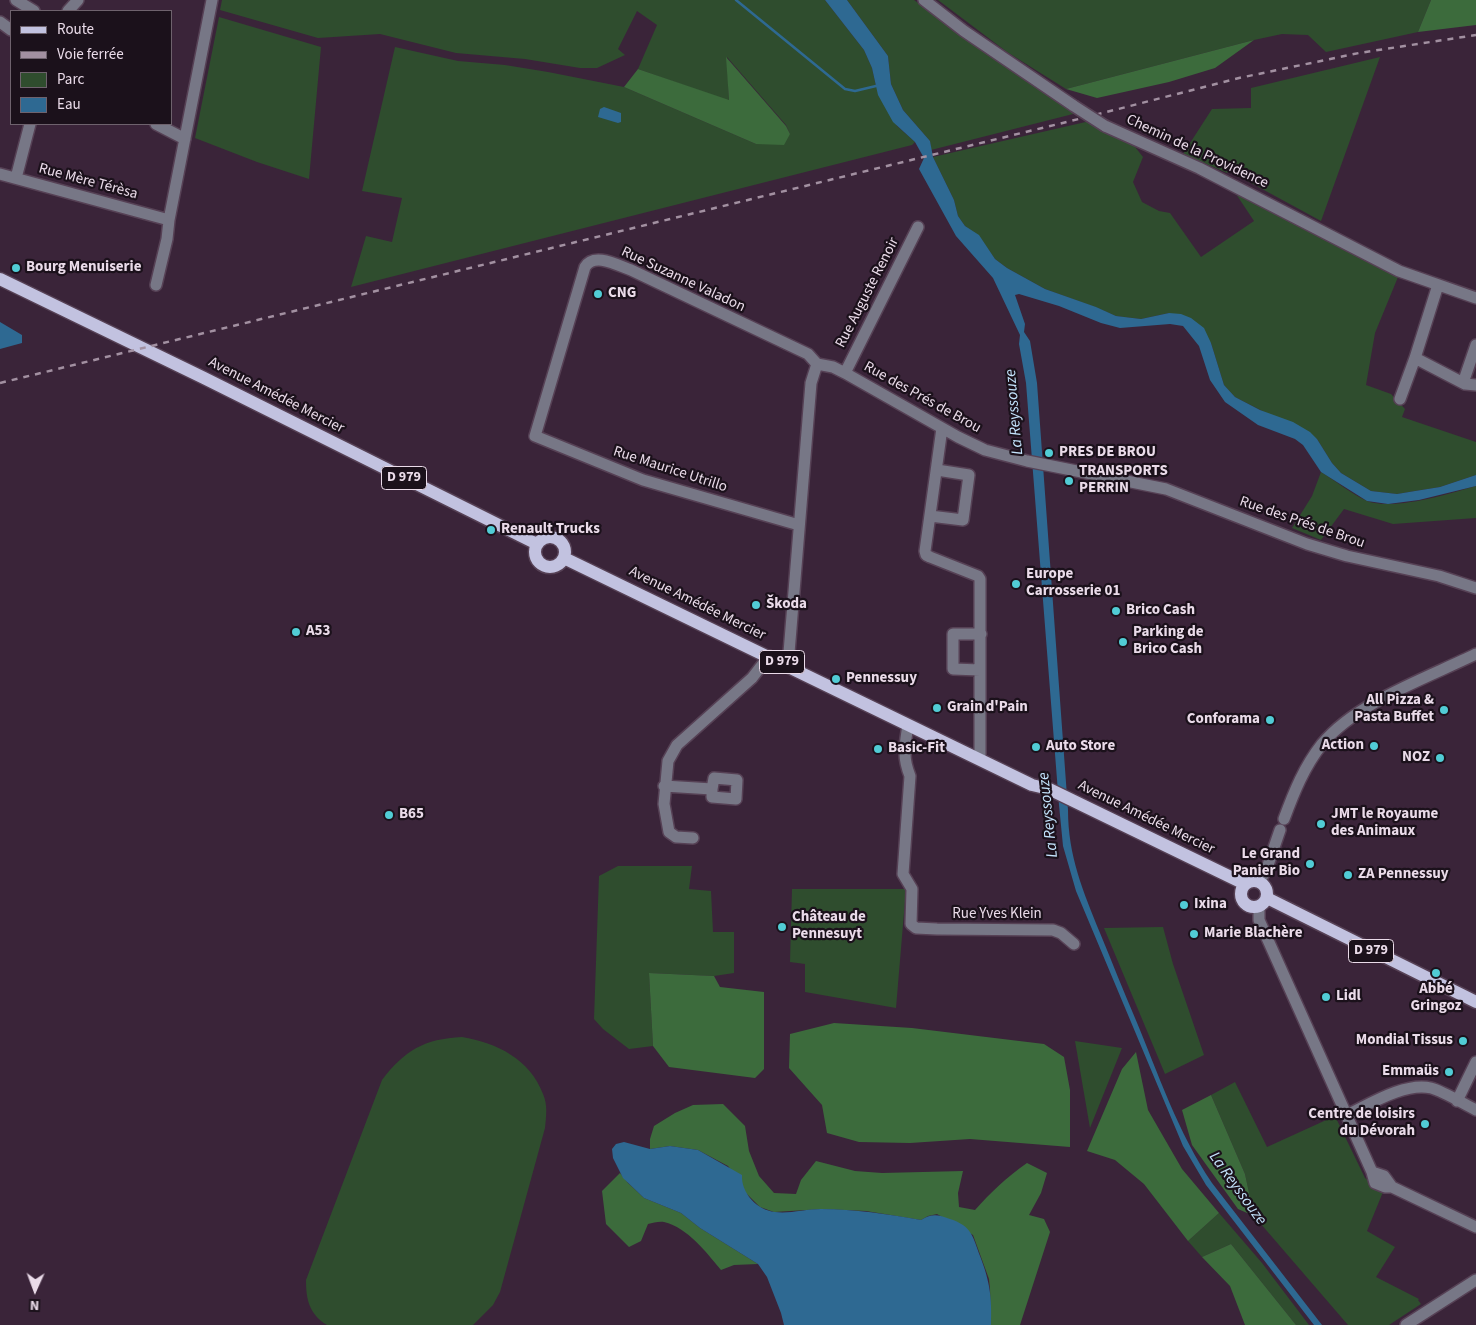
<!DOCTYPE html>
<meta charset="utf-8">
<style>
body{margin:0}
#map{position:relative;width:1476px;height:1325px;overflow:hidden;background:#3a2439;font-family:"Source Sans 3",sans-serif}
canvas{display:block}
.legend{position:absolute;left:10px;top:10px;width:162px;height:115px;box-sizing:border-box;background:#1b111b;border:1px solid #6e626d;margin:0;padding:6px 9px;list-style:none;font-size:15px;color:#eadbe9}
.legend li{display:flex;align-items:center;gap:10px;height:25px}
.legend b{width:25px;border:1px solid #6e626d}
.north{position:absolute;left:10px;top:1265px;width:50px;height:50px;-webkit-text-stroke:4px #1b111b;paint-order:stroke;rotate:182deg;font-size:14px;font-weight:700;line-height:20px;text-align:center;color:#eadbe9}
.north::after{content:'';display:block;margin:auto;width:18px;height:22px;background:#eadbe9;clip-path:polygon(50% 0,100% 100%,50% 72%,0 100%)}
</style>
<div id="map">
<canvas width="1476" height="1325"></canvas>
<ul class="legend">
<li><b style="height:6px;background:#c2c2e0"></b>Route</li>
<li><b style="height:6px;background:#a290a1"></b>Voie ferrée</li>
<li><b style="height:14px;background:#2f4d2e"></b>Parc</li>
<li><b style="height:14px;background:#2e6992"></b>Eau</li>
</ul>
<div class="north">N</div>
</div>
<script>
const ctx = document.querySelector('canvas').getContext('2d');
ctx.lineJoin = 'round';
function paint(path, color) { ctx.fillStyle = color; ctx.fill(path, 'evenodd'); }
function stroke(path, color, width, dash) { ctx.strokeStyle = color; ctx.lineWidth = width; ctx.lineCap = dash ? 'butt' : 'round'; ctx.setLineDash(dash || []); ctx.stroke(path); }
function label(font, color, halo, rows, align = 'center') {
  ctx.font = font + ' "Source Sans 3",sans-serif'; ctx.lineWidth = 4.5; ctx.setLineDash([]); ctx.textBaseline = 'middle'; ctx.strokeStyle = halo; ctx.fillStyle = color; for (const [text, x, y, turn = 0] of rows) {
    ctx.save(); ctx.translate(x, y); ctx.rotate((+turn || 0) * Math.PI / 180); ctx.textAlign = isNaN(turn) ? turn : align; if (halo) ctx.strokeText(text, 0, 0); ctx.fillText(text, 0, 0); ctx.restore();
  }
}
paint(new Path2D(`
 M 222,0 L 825,0 L 864,50 L 872,68 L 876,86 L 897,126 L 915,142 L 912,145 L 351,287 L 366,236 L 392,242 L 402,198 L 362,191 L 395,47 L 458,61 L 505,65 L 548,72 L 624,87 L 756,144 L 790,134 L 786,125 L 727,57 L 729,101 L 638,69 L 657,25 L 637,11 L 618,49 L 625,55 L 597,68 L 580,68 L 525,59 L 456,53 L 380,34 L 318,38 L 220,10 Z
 M 847,0 L 914,0 L 1077,113 L 931,150 L 930,141 L 903,110 L 891,84 L 888,56 Z
 M 938,0 L 1431,0 L 1418,32 L 1326,52 L 1308,35 L 1282,34 L 1254,40 L 1066,89 L 1007,52 Z
 M 219,17 L 321,47 L 309,179 L 257,162 L 195,138 Z
 M 1380,57 L 1321,221 L 1229,171 L 1227,173 L 1183,154 L 1212,109 L 1251,108 L 1251,88 Z
 M 1090,121 L 1132,143 L 1143,157 L 1133,182 L 1142,202 L 1159,211 L 1170,213 L 1201,257 L 1254,221 L 1232,188 L 1398,277 L 1375,333 L 1366,385 L 1391,394 L 1405,409 L 1402,417 L 1476,442 L 1476,475 L 1440,487 L 1415,491 L 1397,494 L 1371,491 L 1341,473 L 1332,463 L 1317,439 L 1235,397 L 1224,385 L 1211,343 L 1169,313 L 1141,319 L 1116,316 L 1095,307 L 1045,289 L 1007,268 L 995,259 L 979,236 L 965,226 L 958,216 L 954,200 L 933,157 Z
 M 1321,472 C 1334,480 1353,495 1367,501 C 1394,511 1448,494 1476,486 L 1476,518 L 1393,524 L 1344,509 L 1321,540 L 1292,528 L 1312,496 Z
 M 618,866 L 692,866 L 689,889 L 711,891 L 713,932 L 734,932 L 734,973 L 714,976 L 649,973 L 653,1046 L 629,1049 L 603,1029 L 594,1019 L 599,876 Z
 M 792,889 L 906,889 L 896,1008 L 805,992 L 805,964 L 790,962 Z
 M 1163,927 L 1173,964 L 1204,1055 L 1165,1074 L 1104,928 Z
 M 462,1037 C 497,1043 530,1059 543,1094 C 548,1105 546,1117 545,1128 L 500,1292 L 493,1305 L 473,1325 L 327,1325 C 309,1314 306,1299 306,1280 L 382,1080 C 405,1050 424,1039 462,1037 Z
 M 1075,1041 L 1122,1048 L 1090,1128 Z
 M 1235,1082 L 1267,1147 L 1335,1116 L 1365,1178 L 1383,1192 L 1367,1231 L 1395,1247 L 1376,1277 L 1419,1299 L 1418,1300 L 1421,1304 L 1389,1325 L 1348,1325 L 1254,1216 L 1245,1174 L 1211,1095 Z
 M 1219,1213 L 1262,1263 L 1309,1325 L 1296,1325 L 1231,1244 L 1202,1257 L 1188,1241 Z`), '#2f4d2e');
paint(new Path2D(`
 M 1431,0 L 1476,0 L 1476,25 L 1418,32 Z
 M 1254,40 L 1215,68 L 1169,82 L 1097,98 L 1066,89 Z
 M 726,57 L 786,126 L 790,134 L 784,145 L 756,144 L 624,87 L 638,69 L 729,100 Z
 M 649,973 L 714,976 L 720,987 L 764,992 L 764,1069 L 755,1078 L 669,1067 L 653,1046 Z
 M 834,1023 L 912,1028 L 1044,1044 L 1064,1057 L 1070,1090 L 1070,1147 L 970,1139 L 910,1143 L 859,1142 L 827,1133 L 822,1105 L 789,1068 L 790,1034 Z
 M 1136,1052 L 1148,1110 L 1182,1169 L 1219,1213 L 1188,1241 L 1144,1184 L 1115,1160 L 1087,1151 L 1122,1069 Z
 M 1211,1095 L 1245,1174 L 1254,1216 L 1238,1209 L 1192,1145 L 1182,1110 Z
 M 723,1104 L 745,1126 L 749,1151 L 759,1176 L 774,1193 L 796,1194 L 801,1180 L 816,1161 L 855,1171 L 882,1173 L 963,1171 L 958,1193 L 959,1207 L 975,1210 C 991,1192 1007,1177 1027,1163 L 1047,1173 L 1041,1193 L 1029,1215 L 1044,1219 L 1050,1232 L 1020,1325 L 991,1325 L 990,1289 L 989,1279 L 973,1235 L 937,1214 L 928,1216 L 921,1220 L 866,1211 L 823,1209 L 774,1212 L 760,1207 L 745,1192 L 742,1184 L 728,1166 L 698,1150 L 670,1146 L 650,1149 L 650,1139 L 654,1126 L 675,1113 L 693,1105 Z
 M 620,1173 L 628,1183 L 644,1198 L 681,1213 L 700,1228 L 758,1264 L 734,1265 L 721,1270 C 706,1252 688,1228 664,1222 C 659,1221 653,1223 648,1224 L 641,1241 L 629,1247 L 606,1224 L 602,1191 Z
 M 1231,1244 L 1296,1325 L 1245,1325 L 1230,1286 L 1202,1257 Z`), '#3c6b3c');
paint(new Path2D(`
 M 825,0 L 847,0 L 888,56 L 891,84 L 903,110 L 930,141 L 933,157 L 954,200 L 958,216 L 965,226 L 979,235 L 995,259 L 1007,268 L 1045,289 L 1096,307 L 1116,316 L 1141,319 L 1169,313 L 1181,314 L 1191,318 L 1204,328 L 1211,343 L 1224,385 L 1235,397 L 1260,410 L 1293,422 L 1310,432 L 1317,439 L 1332,463 L 1341,473 L 1371,491 L 1397,494 L 1415,491 L 1440,487 L 1476,475 L 1476,486 L 1419,500 L 1388,504 L 1367,501 L 1321,472 L 1303,445 L 1295,439 L 1258,425 L 1225,402 L 1210,380 L 1199,346 L 1183,326 L 1170,324 L 1120,328 L 1101,323 L 1059,306 L 1019,294 L 1015,295 L 1025,324 L 1024,332 L 1030,341 L 1037,383 L 1068,810 C 1068,856 1083,891 1100,933 C 1112,962 1123,990 1135,1018 C 1158,1073 1178,1133 1212,1183 L 1322,1325 L 1314,1325 L 1206,1185 L 1183,1146 L 1076,891 L 1063,846 L 1059,805 L 1026,383 L 1019,344 L 1020,335 L 993,278 L 956,236 L 919,169 L 924,158 L 915,142 L 893,122 L 878,95 L 872,68 L 864,50 Z
 M 604,107 L 621,113 L 621,122 L 618,123 L 598,117 L 600,109 Z
 M 0,322 L 22,335 L 22,343 L 0,349 Z
 M 624,1142 L 650,1149 L 670,1146 L 698,1150 L 742,1175 C 741,1193 757,1210 775,1212 C 789,1214 806,1209 821,1209 C 855,1209 887,1214 921,1220 C 933,1213 938,1215 950,1219 C 972,1226 973,1237 980,1256 C 990,1282 992,1297 991,1325 L 784,1325 L 781,1313 L 767,1277 L 758,1264 L 700,1228 L 681,1213 L 644,1198 L 623,1178 L 613,1158 L 612,1149 L 616,1144 Z`), '#2e6992');
stroke(new Path2D(`
 M 736,0 L 845,89 L 855,91 L 876,86`), '#2e6992', 2.5);
const minor = new Path2D(`
 M 16,0 L 34,11
 M 924,0 L 964,31 L 1074,106
 M 68,11 L 78,0
 M 0,22 L 11,30
 M 156,124 L 185,139
 M 1105,126 L 1199,168 L 1399,271 L 1476,298
 M 0,174 L 169,220
 M 16,178 L 30,124
 M 156,285 L 167,239 L 169,220 L 212,0
 M 1438,285 L 1415,358 L 1465,384 L 1476,385
 M 845,373 L 918,227
 M 1463,383 L 1476,345
 M 1400,399 L 1415,358
 M 942,428 L 925,551 L 926,555 L 930,557 L 978,576 L 980,579 L 980,759
 M 930,516 L 963,520 L 969,475 L 937,470
 M 799,525 L 643,480 L 535,436 L 585,267 C 594,252 617,265 631,270 L 808,354 L 817,364
 M 788,665 L 811,383 L 817,364 L 833,367 L 845,373 L 958,437 L 985,450 L 1027,461 L 1166,489 L 1307,544 L 1347,556 L 1439,576 L 1476,588
 M 980,670 L 953,669 L 953,634 L 981,634
 M 908,725 C 905,745 902,756 910,776 L 903,874 L 912,889 L 911,924 L 916,928 L 937,929 L 1053,930 L 1061,933 L 1074,944
 M 664,786 L 712,789 L 712,797 L 736,799 L 737,780 L 714,778 L 712,789
 M 1284,819 C 1294,792 1304,767 1322,744 C 1357,702 1427,678 1476,654
 M 693,838 L 676,837 L 669,832 L 664,804 L 668,761 L 677,745 L 752,678 L 769,656
 M 1260,881 L 1267,868 L 1280,830
 M 1259,906 L 1259,920 L 1372,1172 L 1375,1183 L 1385,1187 L 1392,1187 L 1476,1227
 M 1457,1101 L 1476,1062
 M 1347,1115 C 1370,1104 1405,1082 1431,1088 C 1443,1091 1464,1104 1476,1110
 M 1372,1172 L 1384,1176 L 1392,1187
 M 1406,1325 L 1476,1280`);
const major = new Path2D(`
 M 0,279 L 204,378 L 537,544
 M535 552a15 15 0 1 1 30 0a15 15 0 1 1-30 0Z
 M 564,558 L 1032,785 L 1049,789 L 1245,884
 M1241 894a13 13 0 1 1 26 0a13 13 0 1 1-26 0Z
 M 1267,898 L 1476,1002`);
stroke(minor, '#564155', 14);
stroke(major, '#564155', 15);
stroke(minor, '#777786', 11);
stroke(major, '#c2c2e0', 12);
stroke(new Path2D(`
 M 0,383 L 1091,116 L 1239,78 L 1359,53 L 1476,35`), '#a290a1', 2.5, [6, 6]);
const minorBridge = new Path2D(`
 M 1074,106 L 1105,126`);
stroke(minorBridge, '#564155', 14, []);
stroke(minorBridge, '#777786', 11);
for (const [x, y, r, color] of [
 [16,268,5,"#51ccd5"],
 [598,294,5,"#51ccd5"],
 [1049,453,5,"#51ccd5"],
 [1069,481,5,"#51ccd5"],
 [491,530,5,"#51ccd5"],
 [1016,584,5,"#51ccd5"],
 [756,605,5,"#51ccd5"],
 [1116,611,5,"#51ccd5"],
 [296,632,5,"#51ccd5"],
 [1123,642,5,"#51ccd5"],
 [836,679,5,"#51ccd5"],
 [937,708,5,"#51ccd5"],
 [1444,710,5,"#51ccd5"],
 [1270,720,5,"#51ccd5"],
 [1374,746,5,"#51ccd5"],
 [1036,747,5,"#51ccd5"],
 [878,749,5,"#51ccd5"],
 [1440,758,5,"#51ccd5"],
 [389,815,5,"#51ccd5"],
 [1321,824,5,"#51ccd5"],
 [1310,864,5,"#51ccd5"],
 [1348,875,5,"#51ccd5"],
 [1184,905,5,"#51ccd5"],
 [782,927,5,"#51ccd5"],
 [1194,934,5,"#51ccd5"],
 [1436,973,5,"#51ccd5"],
 [1326,997,5,"#51ccd5"],
 [1463,1041,5,"#51ccd5"],
 [1449,1072,5,"#51ccd5"],
 [1425,1124,5,"#51ccd5"]
]) { const dot = new Path2D(); dot.arc(x, y, r, 0, 2 * Math.PI); ctx.fillStyle = color; ctx.fill(dot); stroke(dot, '#1b111b', 2); }
for (const [x, y, w] of [
 [404,478,45],
 [782,662,45],
 [1371,951,45]
]) { const box = new Path2D(); box.roundRect(x - w / 2, y - 11.5, w, 23, 4); ctx.fillStyle = '#1b111b'; ctx.fill(box); stroke(box, '#eadbe9', 1); }
label('bold 14px', '#eadbe9', null, [
 ["D 979",404,478],
 ["D 979",782,662],
 ["D 979",1371,951]
]);
label('15px', '#eadbe9', '#1b111b', [
 ["Chemin de la Providence",1197,152,25],
 ["Rue Mère Térèsa",88,182,15],
 ["Rue Suzanne Valadon",683,280,25],
 ["Rue Auguste Renoir",868,293,-63],
 ["Avenue Amédée Mercier",276,396,27],
 ["Rue des Prés de Brou",922,398,29],
 ["Rue Maurice Utrillo",670,470,18],
 ["Rue des Prés de Brou",1302,523,19],
 ["Avenue Amédée Mercier",697,604,26],
 ["Avenue Amédée Mercier",1146,818,26],
 ["Rue Yves Klein",997,915]
]);
label('bold 15px', '#eadbe9', '#1b111b', [
 ["Bourg Menuiserie",26,268],
 ["CNG",608,294],
 ["PRES DE BROU",1059,453],
 ["TRANSPORTS",1079,472],
 ["PERRIN",1079,489],
 ["Renault Trucks",501,530],
 ["Europe",1026,575],
 ["Carrosserie 01",1026,592],
 ["Škoda",766,605],
 ["Brico Cash",1126,611],
 ["A53",306,632],
 ["Parking de",1133,633],
 ["Brico Cash",1133,650],
 ["Pennessuy",846,679],
 ["All Pizza &",1434,701,"right"],
 ["Pasta Buffet",1434,718,"right"],
 ["Grain d'Pain",947,708],
 ["Conforama",1260,720,"right"],
 ["Action",1364,746,"right"],
 ["Auto Store",1046,747],
 ["Basic-Fit",888,749],
 ["NOZ",1430,758,"right"],
 ["B65",399,815],
 ["JMT le Royaume",1331,815],
 ["des Animaux",1331,832],
 ["Le Grand",1300,855,"right"],
 ["Panier Bio",1300,872,"right"],
 ["ZA Pennessuy",1358,875],
 ["Ixina",1194,905],
 ["Château de",792,918],
 ["Pennesuyt",792,935],
 ["Marie Blachère",1204,934],
 ["Abbé",1436,990,"center"],
 ["Gringoz",1436,1007,"center"],
 ["Lidl",1336,997],
 ["Mondial Tissus",1453,1041,"right"],
 ["Emmaüs",1439,1072,"right"],
 ["Centre de loisirs",1415,1115,"right"],
 ["du Dévorah",1415,1132,"right"]
], 'left');
label('italic 16px', '#c5e5fe', '#1b111b', [
 ["La Reyssouze",1015,412,-95],
 ["La Reyssouze",1049,815,-96],
 ["La Reyssouze",1237,1189,54]
]);
</script>
